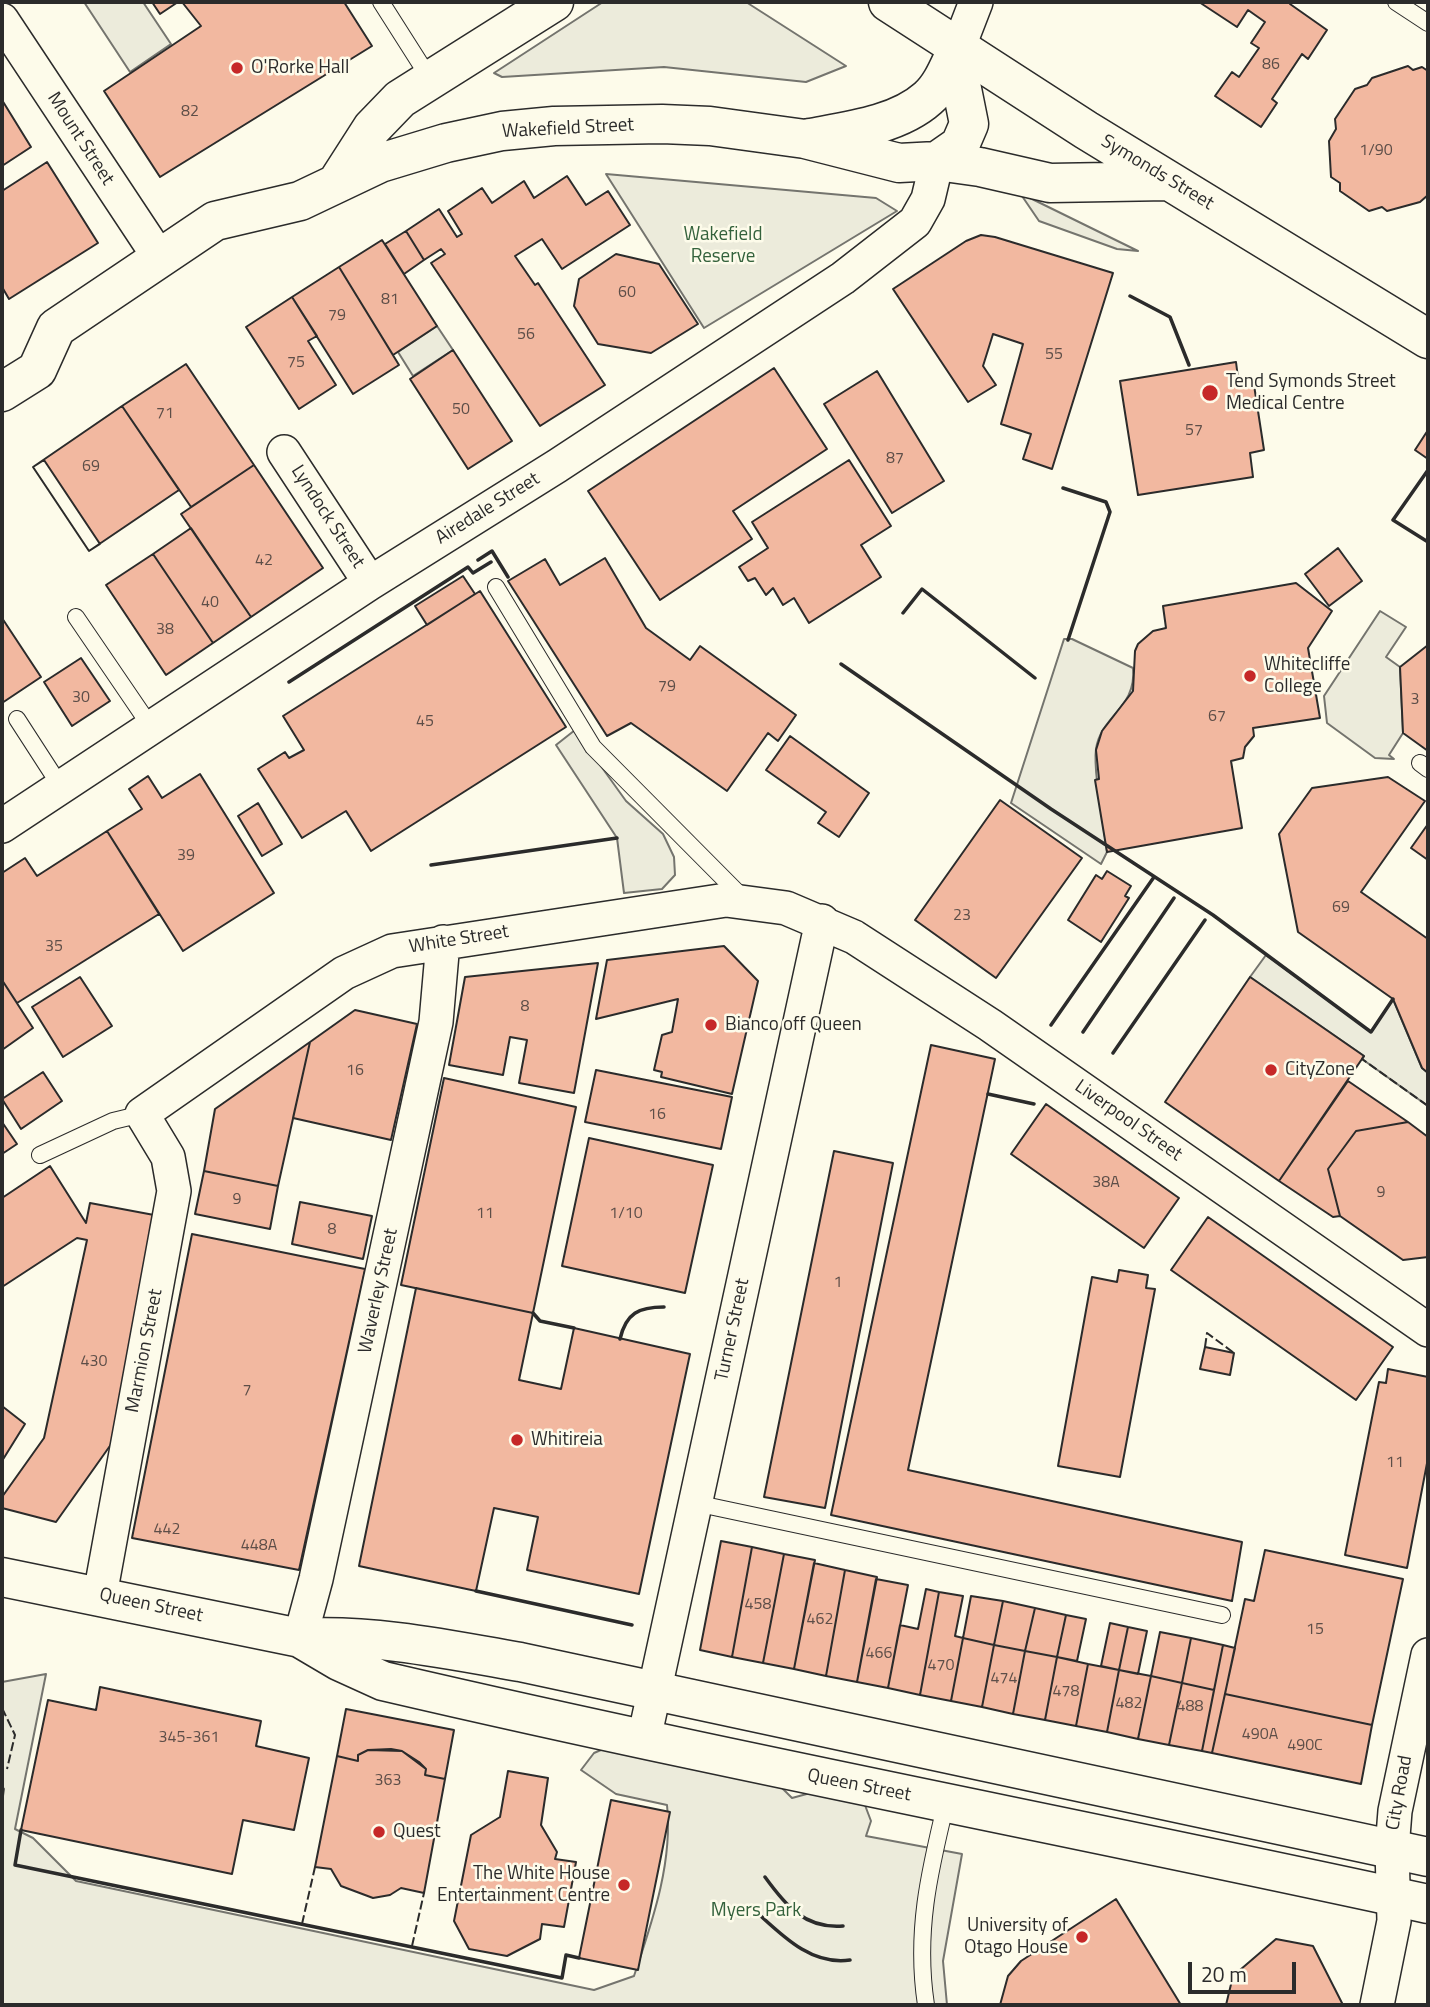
<!DOCTYPE html>
<style>
body{margin:0}
#map{position:relative;width:1430px;height:2007px;overflow:hidden;background:#fdfbea;font-family:"Titillium Web",sans-serif}
canvas{display:block}
.frame{position:absolute;inset:0;border:4px solid #2b2b2b;pointer-events:none}
.scale{position:absolute;left:1188px;top:1962px;width:108px;height:32px;box-sizing:border-box;border:4px solid #2b2b2b;border-top:0;padding-left:9px;font-size:21px;line-height:24px;white-space:nowrap;color:#2b2b2b;-webkit-text-stroke:5px #fdfbea;paint-order:stroke}
</style>
<div id="map">
<canvas width="1430" height="2007"></canvas>
<div class="frame"></div>
<div class="scale">20 m</div>
</div>
<script>
const ctx = document.querySelector('canvas').getContext('2d');
ctx.lineJoin = 'round';
function paint(path, color) { ctx.fillStyle = color; ctx.fill(path, 'evenodd'); }
function stroke(path, color, width, dash) { ctx.strokeStyle = color; ctx.lineWidth = width; ctx.lineCap = dash ? 'butt' : 'round'; ctx.setLineDash(dash || []); ctx.stroke(path); }
function label(font, color, halo, rows, align = 'center') {
  ctx.font = font + ' "Titillium Web",sans-serif'; ctx.lineWidth = 5; ctx.setLineDash([]); ctx.textBaseline = 'middle'; ctx.strokeStyle = halo; ctx.fillStyle = color; for (const [text, x, y, turn = 0] of rows) {
    ctx.save(); ctx.translate(x, y); ctx.rotate((+turn || 0) * Math.PI / 180); ctx.textAlign = isNaN(turn) ? turn : align; if (halo) ctx.strokeText(text, 0, 0); ctx.fillText(text, 0, 0); ctx.restore();
  }
}
const green = new Path2D(`
 M 84,2 L 143,2 L 171,44 L 130,72 Z
 M 603,2 L 746,2 L 846,66 L 806,82 L 664,67 L 502,77 L 494,73 Z
 M 606,174 L 876,198 L 897,211 L 704,328 Z
 M 1022,196 L 1028,197 L 1138,251 L 1117,249 L 1039,221 Z
 M 437,326 L 453,350 L 413,376 L 398,352 Z
 M 1380,611 L 1406,627 L 1386,657 L 1400,667 L 1403,733 L 1389,755 L 1394,759 L 1375,758 L 1327,723 L 1324,696 Z
 M 1064,639 L 1072,639 L 1133,668 C 1137,708 1101,715 1096,749 C 1093,771 1104,826 1107,852 L 1101,864 L 1011,803 Z
 M 575,730 L 626,801 L 663,834 L 674,857 L 675,875 L 662,889 L 624,893 L 617,838 L 556,745 Z
 M 1266,955 L 1371,1032 L 1393,999 L 1422,1068 L 1428,1073 L 1428,1106 L 1362,1059 L 1364,1056 L 1250,977 Z
 M 46,1674 L 15,1829 L 33,1838 L 76,1881 L 594,1990 L 634,1976 C 652,1922 673,1863 667,1805 L 616,1794 L 581,1770 L 594,1753 L 617,1743 L 776,1782 L 792,1798 L 825,1789 L 860,1792 L 871,1821 L 866,1836 L 962,1854 L 943,1961 L 947,2005 L 2,2005 L 2,1682 Z`);
paint(green, '#ecebdb');
stroke(green, '#74746e', 2);
const building = new Path2D(`
 M 152,2 L 178,2 L 160,14 Z
 M 182,2 L 344,2 L 372,46 L 160,177 L 104,91 L 201,26 Z
 M 1199,2 L 1291,2 L 1290,4 L 1327,30 L 1308,59 L 1302,54 L 1272,99 L 1277,103 L 1261,127 L 1215,96 L 1232,72 L 1239,77 L 1259,48 L 1251,43 L 1265,22 L 1248,10 L 1237,27 Z
 M 1408,66 L 1413,70 L 1422,67 L 1428,71 L 1428,195 L 1420,202 L 1387,211 L 1382,207 L 1369,211 L 1340,191 L 1340,183 L 1331,177 L 1329,141 L 1336,129 L 1335,119 L 1355,89 L 1367,85 L 1372,78 Z
 M 2,100 L 31,147 L 2,166 Z
 M 47,162 L 98,243 L 9,299 L 2,287 L 2,191 Z
 M 567,176 L 586,205 L 608,191 L 630,225 L 562,269 L 542,239 L 515,256 L 535,285 L 538,283 L 605,385 L 540,426 L 431,263 L 445,254 L 441,249 L 424,260 L 406,231 L 439,209 L 457,237 L 462,234 L 448,211 L 482,188 L 492,203 L 524,181 L 534,198 Z
 M 406,231 L 424,260 L 404,274 L 385,244 Z
 M 981,235 L 995,237 L 1113,273 L 1052,469 L 1023,459 L 1031,434 L 1001,424 L 1023,344 L 993,334 L 983,366 L 996,385 L 968,402 L 893,289 L 966,241 Z
 M 382,240 L 437,326 L 393,355 L 339,267 Z
 M 616,254 L 659,264 L 698,324 L 651,353 L 598,344 L 574,306 L 579,279 Z
 M 339,267 L 399,365 L 353,394 L 292,297 Z
 M 292,297 L 317,336 L 308,341 L 336,385 L 299,409 L 246,327 Z
 M 453,350 L 512,441 L 468,469 L 410,379 Z
 M 1236,362 L 1239,386 L 1254,385 L 1264,450 L 1250,453 L 1253,477 L 1138,495 L 1120,381 Z
 M 186,364 L 254,465 L 191,507 L 122,406 Z
 M 774,368 L 827,449 L 733,511 L 752,539 L 660,600 L 588,491 Z
 M 877,371 L 944,481 L 892,513 L 824,404 Z
 M 122,406 L 179,490 L 89,551 L 33,467 Z
 M 1428,430 L 1428,459 L 1415,450 Z
 M 44,460 L 100,544 L 89,551 L 33,467 Z
 M 849,460 L 891,526 L 861,545 L 881,577 L 809,623 L 794,598 L 783,605 L 773,588 L 766,595 L 755,578 L 748,581 L 739,567 L 768,548 L 752,522 Z
 M 254,465 L 323,568 L 251,617 L 181,514 Z
 M 191,528 L 251,617 L 213,643 L 153,554 Z
 M 1338,548 L 1362,581 L 1329,606 L 1305,574 Z
 M 153,554 L 213,643 L 166,675 L 106,585 Z
 M 605,558 L 646,628 L 690,660 L 700,646 L 796,715 L 778,741 L 768,733 L 727,791 L 631,723 L 607,736 L 508,581 L 545,559 L 560,585 Z
 M 463,576 L 475,594 L 427,625 L 415,606 Z
 M 1296,583 L 1332,611 L 1308,648 L 1320,718 L 1253,728 L 1254,736 L 1245,747 L 1243,758 L 1231,761 L 1242,828 L 1107,852 L 1095,780 L 1099,779 L 1096,750 L 1102,731 L 1133,691 L 1135,651 L 1138,644 L 1153,631 L 1166,628 L 1163,606 Z
 M 480,591 L 566,727 L 371,851 L 346,811 L 302,838 L 258,769 L 285,752 L 289,758 L 304,750 L 283,716 Z
 M 2,618 L 41,677 L 2,703 Z
 M 1428,645 L 1428,751 L 1403,733 L 1400,667 Z
 M 81,658 L 110,701 L 72,726 L 44,682 Z
 M 790,736 L 869,793 L 839,837 L 818,823 L 826,812 L 766,770 Z
 M 200,774 L 274,893 L 183,951 L 107,831 L 142,809 L 129,789 L 148,776 L 162,798 Z
 M 1388,777 L 1425,801 L 1361,892 L 1428,939 L 1428,1073 L 1422,1068 L 1393,999 L 1298,932 L 1279,834 L 1312,788 Z
 M 1000,800 L 1082,858 L 996,978 L 915,920 Z
 M 258,803 L 282,844 L 262,856 L 238,816 Z
 M 1428,824 L 1428,860 L 1411,848 Z
 M 107,831 L 159,914 L 17,1003 L 2,980 L 2,873 L 25,858 L 37,876 Z
 M 1107,871 L 1131,886 L 1125,896 L 1129,898 L 1101,942 L 1068,920 L 1096,875 L 1102,879 Z
 M 724,946 L 758,981 L 732,1094 L 661,1077 L 662,1072 L 654,1070 L 662,1035 L 672,1032 L 678,999 L 596,1019 L 607,960 Z
 M 598,963 L 574,1093 L 519,1083 L 527,1040 L 510,1037 L 503,1075 L 449,1065 L 465,977 Z
 M 80,977 L 112,1026 L 63,1057 L 32,1007 Z
 M 1250,977 L 1364,1056 L 1279,1181 L 1165,1102 Z
 M 2,980 L 33,1028 L 2,1050 Z
 M 355,1010 L 417,1024 L 391,1140 L 293,1118 L 310,1042 Z
 M 310,1042 L 278,1186 L 204,1171 L 215,1109 Z
 M 931,1045 L 995,1059 L 908,1470 L 1242,1542 L 1232,1601 L 831,1515 Z
 M 596,1070 L 732,1097 L 721,1149 L 585,1122 Z
 M 43,1072 L 62,1101 L 21,1129 L 2,1099 Z
 M 444,1078 L 576,1107 L 533,1313 L 401,1285 Z
 M 1348,1081 L 1408,1122 L 1356,1131 L 1328,1169 L 1340,1216 L 1333,1217 L 1279,1181 Z
 M 1046,1104 L 1179,1198 L 1144,1248 L 1011,1154 Z
 M 2,1122 L 17,1144 L 2,1154 Z
 M 1408,1122 L 1428,1137 L 1428,1257 L 1403,1260 L 1340,1216 L 1328,1169 L 1356,1131 Z
 M 589,1138 L 713,1165 L 685,1293 L 562,1266 Z
 M 834,1151 L 893,1163 L 825,1508 L 764,1497 Z
 M 50,1166 L 86,1223 L 90,1203 L 154,1215 L 112,1443 L 56,1522 L 2,1508 L 2,1497 L 44,1438 L 87,1240 L 77,1238 L 2,1287 L 2,1198 Z
 M 204,1171 L 278,1186 L 270,1229 L 195,1214 Z
 M 300,1202 L 372,1216 L 363,1259 L 292,1244 Z
 M 1208,1217 L 1393,1347 L 1356,1400 L 1171,1270 Z
 M 192,1234 L 365,1269 L 299,1570 L 132,1538 Z
 M 1119,1270 L 1148,1275 L 1146,1288 L 1155,1289 L 1120,1477 L 1058,1466 L 1092,1277 L 1117,1282 Z
 M 416,1288 L 533,1313 L 519,1380 L 561,1389 L 574,1328 L 690,1354 L 639,1594 L 527,1570 L 538,1517 L 494,1508 L 476,1591 L 359,1566 Z
 M 1205,1347 L 1234,1353 L 1230,1375 L 1200,1369 Z
 M 1388,1369 L 1428,1377 L 1428,1458 L 1407,1568 L 1345,1555 L 1379,1382 L 1386,1383 Z
 M 2,1406 L 25,1424 L 2,1461 Z
 M 721,1541 L 752,1547 L 732,1657 L 700,1650 Z
 M 752,1547 L 784,1554 L 763,1663 L 732,1657 Z
 M 1265,1550 L 1403,1579 L 1372,1725 L 1225,1694 L 1245,1599 L 1254,1601 Z
 M 784,1554 L 815,1560 L 794,1669 L 763,1663 Z
 M 814,1563 L 845,1570 L 826,1676 L 794,1669 Z
 M 845,1570 L 877,1577 L 857,1682 L 826,1676 Z
 M 876,1579 L 908,1585 L 888,1688 L 857,1682 Z
 M 926,1589 L 939,1592 L 920,1695 L 888,1688 L 900,1625 L 918,1629 Z
 M 939,1592 L 963,1596 L 955,1636 L 963,1638 L 951,1701 L 920,1695 Z
 M 971,1596 L 1003,1601 L 994,1645 L 963,1638 Z
 M 1003,1601 L 1035,1608 L 1025,1651 L 994,1645 Z
 M 1035,1608 L 1066,1615 L 1057,1657 L 1025,1651 Z
 M 1066,1615 L 1086,1619 L 1077,1661 L 1057,1657 Z
 M 1110,1623 L 1128,1627 L 1119,1670 L 1101,1666 Z
 M 1128,1627 L 1147,1631 L 1138,1674 L 1119,1670 Z
 M 1160,1632 L 1191,1638 L 1182,1683 L 1151,1676 Z
 M 963,1638 L 994,1645 L 982,1707 L 951,1701 Z
 M 1191,1638 L 1223,1645 L 1214,1690 L 1182,1683 Z
 M 994,1645 L 1025,1651 L 1013,1714 L 982,1707 Z
 M 1223,1645 L 1235,1648 L 1212,1753 L 1202,1751 Z
 M 1025,1651 L 1057,1657 L 1045,1720 L 1013,1714 Z
 M 1057,1657 L 1088,1664 L 1076,1726 L 1045,1720 Z
 M 1088,1664 L 1119,1670 L 1107,1732 L 1076,1726 Z
 M 1119,1670 L 1151,1676 L 1138,1739 L 1107,1732 Z
 M 1151,1676 L 1182,1683 L 1169,1745 L 1138,1739 Z
 M 1182,1683 L 1214,1690 L 1202,1751 L 1169,1745 Z
 M 100,1687 L 261,1721 L 256,1746 L 309,1758 L 294,1830 L 243,1820 L 232,1874 L 21,1830 L 48,1700 L 96,1710 Z
 M 1225,1694 L 1372,1725 L 1361,1784 L 1212,1753 Z
 M 346,1709 L 454,1730 L 445,1779 L 425,1775 L 426,1769 L 402,1751 L 368,1750 L 358,1755 L 358,1761 L 337,1756 Z
 M 391,1749 L 402,1751 L 419,1762 L 426,1769 L 425,1775 L 445,1779 L 424,1893 L 401,1888 L 390,1895 L 373,1898 L 341,1886 L 331,1869 L 315,1867 L 337,1756 L 358,1761 L 358,1755 L 368,1750 Z
 M 508,1771 L 548,1778 L 541,1825 L 557,1852 L 555,1859 L 576,1862 L 564,1927 L 542,1924 L 540,1939 L 507,1956 L 469,1949 L 454,1921 L 471,1835 L 500,1817 Z
 M 611,1800 L 670,1812 L 638,1970 L 579,1958 Z
 M 1116,1899 L 1181,2005 L 1000,2005 L 1008,1976 L 1021,1961 Z
 M 1276,1939 L 1313,1946 L 1343,2005 L 1226,2005 L 1233,1976 Z`);
paint(building, '#f2b8a0');
stroke(building, '#2b2b2b', 2);
const service = new Path2D(`
 M 381,2 L 430,79
 M 1396,2 L 1428,23
 M 496,587 L 593,747 L 744,899
 M 76,617 L 151,727
 M 17,719 L 61,787
 M 1420,763 L 1428,769
 M 40,1155 L 113,1121 L 142,1114
 M 695,1503 L 1222,1615
 M 926,2005 C 915,1933 929,1873 946,1803`);
const minor = new Path2D(`
 M 2,20 L 159,257
 M 959,46 L 976,2
 M 284,452 L 370,583
 M 2,826 L 370,583 L 557,466 L 843,278 L 915,222 L 928,199 L 937,161
 M 100,1595 L 174,1191 L 168,1157 L 142,1114 L 344,973 L 392,951 L 726,900 L 786,908 L 854,937 L 990,1025 L 1428,1330
 M 300,1638 L 316,1579 L 436,1022 L 443,942
 M 644,1739 L 822,921
 M 1377,2005 L 1394,1921 L 1392,1849 L 1395,1811 L 1428,1655`);
const tertiary = new Path2D(`
 M 810,138 C 848,131 898,125 928,98 C 943,85 950,63 959,46
 M 338,181 L 372,128 L 400,99 L 554,2
 M 2,392 L 37,370 L 56,328 L 215,221 L 300,201 L 380,163 L 446,143 L 502,131 L 554,126 L 662,124 L 710,126 L 805,139 L 899,163 L 937,161 L 960,145 L 969,124 L 960,79 L 959,46`);
const secondary = new Path2D(`
 M 888,2 L 1086,130 L 1428,339
 M 937,161 L 980,167 L 1050,183 L 1168,181
 M 2,1577 L 300,1638 C 375,1634 446,1649 520,1662 L 1428,1857
 M 300,1638 L 339,1661 L 383,1681 C 730,1762 1080,1828 1428,1904`);
stroke(service, '#2b2b2b', 18);
stroke(minor, '#2b2b2b', 36);
stroke(tertiary, '#2b2b2b', 41);
stroke(secondary, '#2b2b2b', 41);
stroke(service, '#fdfbea', 16);
stroke(minor, '#fdfbea', 33);
stroke(tertiary, '#fdfbea', 38);
stroke(secondary, '#fdfbea', 38);
stroke(new Path2D(`
 M 1364,1056 L 1362,1059 L 1428,1106
 M 1205,1347 L 1207,1333 L 1234,1353
 M 2,1708 L 15,1735 L 7,1769
 M 302,1924 L 315,1867
 M 412,1946 L 424,1893`), '#2b2b2b', 2, [9, 3.5]);
stroke(new Path2D(`
 M 1130,296 L 1170,317 L 1189,365
 M 1428,470 L 1393,520 L 1428,542
 M 1063,488 L 1106,502 L 1110,512 L 1068,640
 M 478,560 L 492,551 L 508,577
 M 903,613 L 922,589 L 1035,678
 M 841,664 L 1051,809 L 1213,915 L 1371,1032 L 1393,999
 M 289,682 L 468,567 L 473,573 L 491,562
 M 431,865 L 617,838
 M 1051,1025 L 1154,877
 M 1083,1032 L 1174,898
 M 1113,1053 L 1205,920
 M 988,1094 L 1034,1104
 M 533,1313 L 540,1321 L 574,1328
 M 620,1339 C 626,1313 639,1307 664,1307
 M 476,1591 L 632,1625
 M 2,1798 L 3,1789
 M 21,1830 L 15,1865 L 562,1978 L 566,1955 L 579,1958
 M 765,1877 C 786,1906 805,1929 843,1926
 M 751,1907 C 779,1932 809,1966 850,1960`), '#2b2b2b', 3.5);
for (const [x, y, r, color] of [
 [237,68,7,"#c62828"],
 [1210,393,9,"#c62828"],
 [1250,676,7,"#c62828"],
 [711,1025,7,"#c62828"],
 [1271,1070,7,"#c62828"],
 [517,1440,7,"#c62828"],
 [379,1832,7,"#c62828"],
 [624,1885,7,"#c62828"],
 [1082,1937,7,"#c62828"]
]) { const dot = new Path2D(); dot.arc(x, y, r, 0, 2 * Math.PI); ctx.fillStyle = color; ctx.fill(dot); stroke(dot, '#fdfbea', 2.5); }
label('16px', '#5d4e48', null, [
 ["86",1271,65],
 ["82",190,112],
 ["1/90",1376,151],
 ["60",627,293],
 ["81",390,300],
 ["79",337,316],
 ["56",526,335],
 ["55",1054,355],
 ["75",296,363],
 ["50",461,410],
 ["71",165,414],
 ["57",1194,431],
 ["87",895,459],
 ["69",91,467],
 ["42",264,561],
 ["40",210,603],
 ["38",165,630],
 ["79",667,687],
 ["30",81,698],
 ["3",1415,700],
 ["67",1217,717],
 ["45",425,722],
 ["39",186,856],
 ["69",1341,908],
 ["23",962,916],
 ["35",54,947],
 ["8",525,1007],
 ["16",355,1071],
 ["16",657,1115],
 ["38A",1106,1183],
 ["9",1381,1193],
 ["9",237,1200],
 ["11",485,1214],
 ["1/10",626,1214],
 ["8",332,1230],
 ["1",838,1283],
 ["430",94,1362],
 ["7",247,1391],
 ["11",1395,1463],
 ["442",167,1530],
 ["448A",259,1546],
 ["458",758,1605],
 ["462",820,1620],
 ["15",1315,1630],
 ["466",879,1654],
 ["470",941,1666],
 ["474",1004,1679],
 ["478",1066,1692],
 ["482",1129,1704],
 ["488",1190,1707],
 ["490A",1260,1735],
 ["345-361",189,1738],
 ["490C",1305,1746],
 ["363",388,1781]
]);
label('19px', '#2b2b2b', '#fdfbea', [
 ["O'Rorke Hall",251,68],
 ["Tend Symonds Street",1226,382],
 ["Medical Centre",1226,404],
 ["Whitecliffe",1264,665],
 ["College",1264,687],
 ["Bianco off Queen",725,1025],
 ["CityZone",1285,1070],
 ["Whitireia",531,1440],
 ["Quest",393,1832],
 ["The White House",610,1874,"right"],
 ["Entertainment Centre",610,1896,"right"],
 ["University of",1068,1926,"right"],
 ["Otago House",1068,1948,"right"]
], 'left');
label('19px', '#2b2b2b', '#fdfbea', [
 ["Wakefield Street",568,129,-3],
 ["Mount Street",80,139,57],
 ["Symonds Street",1157,173,31],
 ["Airedale Street",488,509,-32],
 ["Lyndock Street",327,517,57],
 ["White Street",459,940,-9],
 ["Liverpool Street",1128,1121,35],
 ["Waverley Street",379,1291,-78],
 ["Turner Street",733,1330,-78],
 ["Marmion Street",145,1351,-79],
 ["Queen Street",151,1606,12],
 ["Queen Street",859,1786,11],
 ["City Road",1400,1793,-80]
]);
label('19px', '#34623c', '#fdfbea', [
 ["Wakefield",723,235],
 ["Reserve",723,257],
 ["Myers Park",756,1911]
]);
</script>
